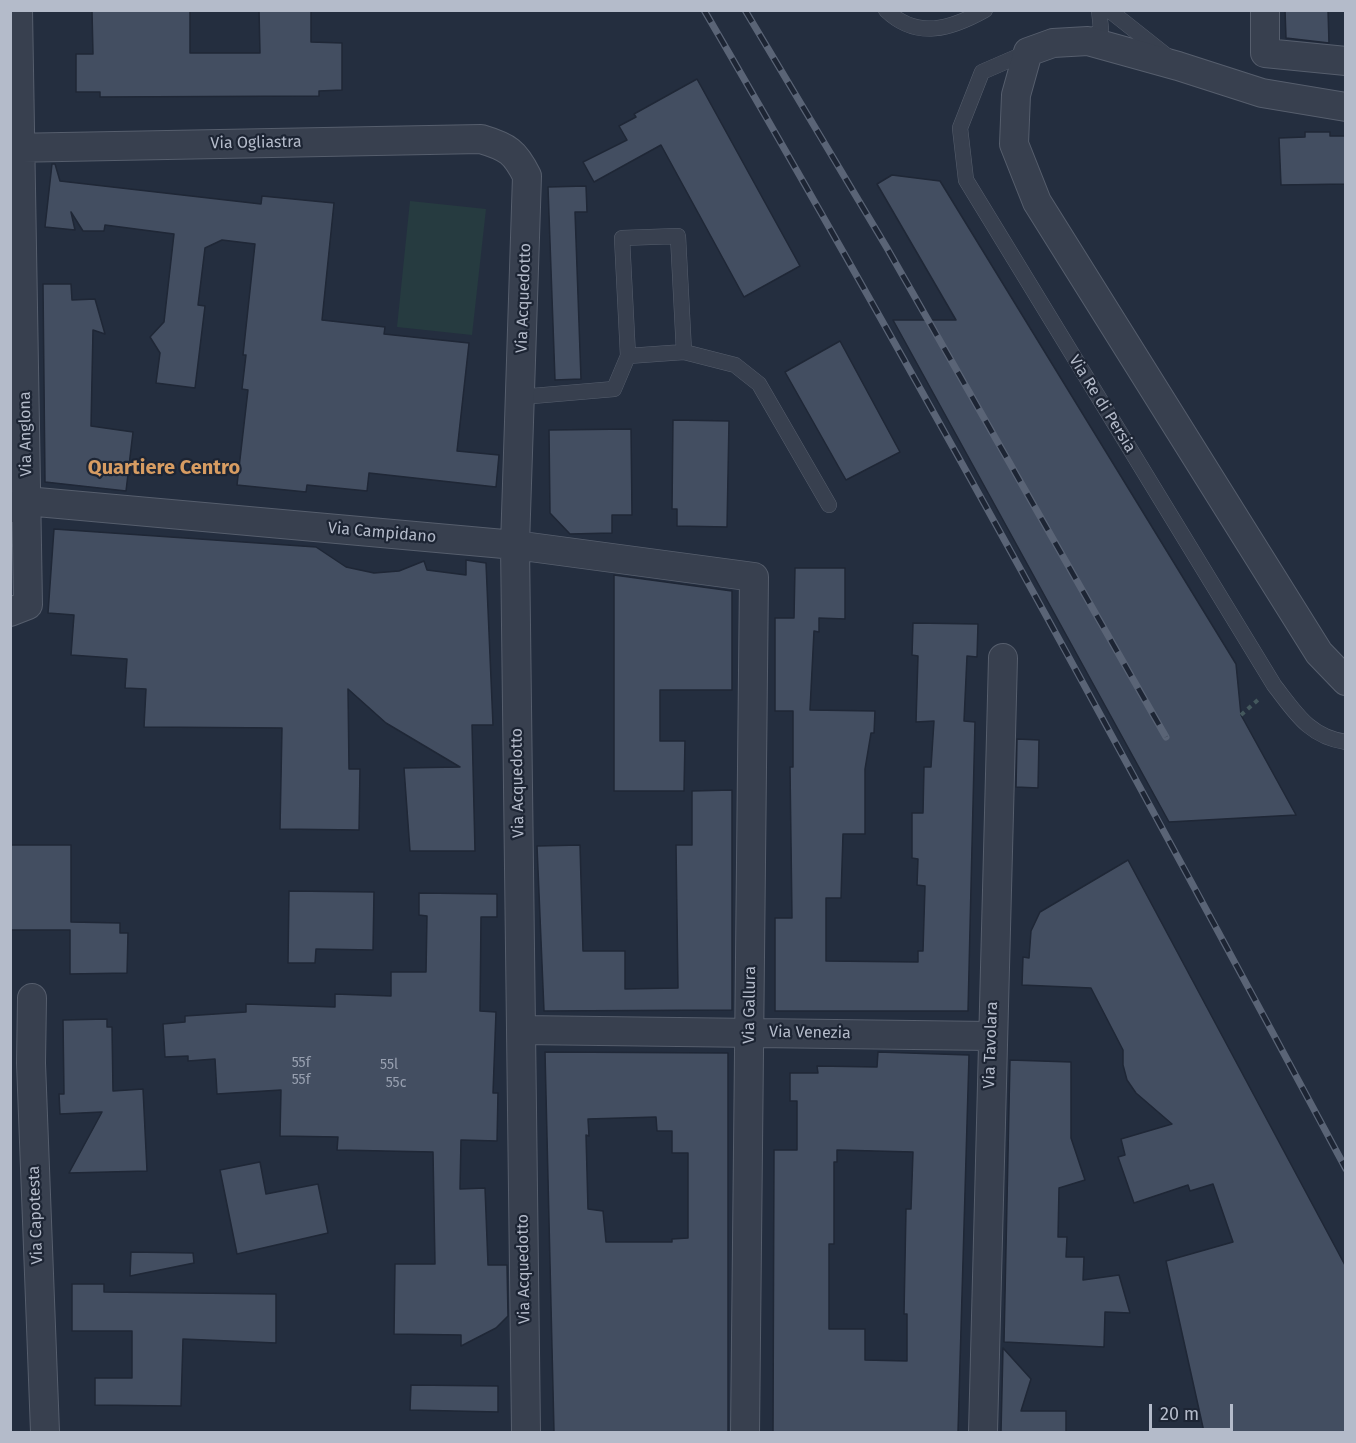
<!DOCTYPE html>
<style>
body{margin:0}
#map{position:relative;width:1356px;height:1443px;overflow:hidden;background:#242e3f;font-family:"Fira Sans",sans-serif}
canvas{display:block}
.frame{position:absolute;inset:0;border:12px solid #b4bbca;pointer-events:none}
.scale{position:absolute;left:1149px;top:1404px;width:84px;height:27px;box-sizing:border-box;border:3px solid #b4bbca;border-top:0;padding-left:8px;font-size:18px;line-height:21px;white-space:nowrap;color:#b4bbca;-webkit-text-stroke:4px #1d2534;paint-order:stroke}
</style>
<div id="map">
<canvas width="1356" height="1443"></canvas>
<div class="frame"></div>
<div class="scale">20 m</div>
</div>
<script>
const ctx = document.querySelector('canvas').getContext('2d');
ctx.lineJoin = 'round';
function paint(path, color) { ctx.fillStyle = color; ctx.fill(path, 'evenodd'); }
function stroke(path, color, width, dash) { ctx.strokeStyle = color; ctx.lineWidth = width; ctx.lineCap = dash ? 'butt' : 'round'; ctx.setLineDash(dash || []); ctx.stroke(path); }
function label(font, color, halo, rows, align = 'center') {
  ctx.font = font + ' "Fira Sans",sans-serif'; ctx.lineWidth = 4.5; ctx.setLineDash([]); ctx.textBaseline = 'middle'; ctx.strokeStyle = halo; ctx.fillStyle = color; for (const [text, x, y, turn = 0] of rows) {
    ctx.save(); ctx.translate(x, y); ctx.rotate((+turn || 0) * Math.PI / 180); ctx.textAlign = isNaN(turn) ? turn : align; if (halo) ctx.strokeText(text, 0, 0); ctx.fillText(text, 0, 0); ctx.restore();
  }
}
paint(new Path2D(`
 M 410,201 L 486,209 L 472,335 L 397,327 Z`), '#263b40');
const building = new Path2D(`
 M 190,10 L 190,53 L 260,53 L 259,10 L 311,10 L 311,42 L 342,43 L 342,90 L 319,91 L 319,96 L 100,97 L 100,92 L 76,92 L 76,54 L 93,54 L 92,11 Z
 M 1285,10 L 1328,10 L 1329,43 L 1286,38 Z
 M 697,79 L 800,266 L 744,297 L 661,145 L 594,182 L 583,162 L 627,140 L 619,126 L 636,117 L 634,114 Z
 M 1305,132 L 1330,132 L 1330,136 L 1346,136 L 1346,184 L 1281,185 L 1279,138 L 1305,137 Z
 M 52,164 L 55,164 L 60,181 L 261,204 L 262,196 L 334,203 L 322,320 L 385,327 L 384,334 L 469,343 L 457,451 L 499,455 L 496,487 L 369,473 L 367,491 L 307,485 L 306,492 L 237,485 L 248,390 L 242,389 L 246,355 L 243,355 L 255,244 L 222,240 L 205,248 L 198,305 L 205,306 L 195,388 L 156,383 L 160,353 L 150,337 L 164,322 L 174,234 L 105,225 L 104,231 L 83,231 L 71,212 L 75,230 L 45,227 Z
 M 892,175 L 940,181 L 1236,664 L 1241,715 L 1296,815 L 1169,822 L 893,320 L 956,320 L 877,184 Z
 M 586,186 L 587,212 L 575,212 L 581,379 L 555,380 L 548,187 Z
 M 43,284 L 71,284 L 72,300 L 95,299 L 105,334 L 93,330 L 91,426 L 133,432 L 126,491 L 45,482 Z
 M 840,341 L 900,452 L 846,480 L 785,372 Z
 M 673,420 L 729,421 L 727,527 L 677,526 L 677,509 L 672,509 Z
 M 631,429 L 632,515 L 612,515 L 612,533 L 570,534 L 550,513 L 549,430 Z
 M 54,529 L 316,547 L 346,567 L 374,573 L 399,571 L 424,561 L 427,570 L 466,575 L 466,560 L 486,563 L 493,725 L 472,725 L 475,851 L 410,851 L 404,768 L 460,767 L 386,723 L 348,689 L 349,769 L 360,769 L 359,830 L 280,829 L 282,728 L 144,727 L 146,689 L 125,688 L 127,659 L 71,655 L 74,615 L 48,613 Z
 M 795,568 L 845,568 L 845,619 L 819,618 L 819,632 L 814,631 L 810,710 L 875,711 L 874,733 L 871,733 L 865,769 L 865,834 L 843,834 L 841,898 L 826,898 L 826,961 L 918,962 L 918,951 L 923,951 L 925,886 L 917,885 L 918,859 L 912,858 L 912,813 L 923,813 L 924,767 L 931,767 L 934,721 L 916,722 L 918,656 L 912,655 L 913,623 L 978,624 L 977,657 L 967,656 L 964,721 L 975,722 L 968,1011 L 775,1011 L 775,918 L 792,918 L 790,767 L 793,767 L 793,711 L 775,711 L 775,618 L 794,618 Z
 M 614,575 L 732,591 L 732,690 L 660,690 L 660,741 L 685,741 L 684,791 L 614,791 Z
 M 1017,739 L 1039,740 L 1038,788 L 1016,787 Z
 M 732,790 L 732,1010 L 544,1011 L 537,846 L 580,845 L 583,951 L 625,951 L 625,989 L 678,988 L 676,845 L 692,845 L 692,791 Z
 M 10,845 L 71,845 L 71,922 L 120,923 L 120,933 L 128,933 L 127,973 L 70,974 L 70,930 L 10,930 Z
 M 1128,860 L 1346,1267 L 1346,1432 L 1204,1432 L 1166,1261 L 1233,1242 L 1213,1184 L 1190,1191 L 1188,1185 L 1134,1203 L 1118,1157 L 1125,1155 L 1121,1139 L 1172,1124 L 1136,1093 L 1127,1080 L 1123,1065 L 1123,1050 L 1091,988 L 1022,985 L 1023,957 L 1029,958 L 1031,931 L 1040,912 Z
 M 289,891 L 374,892 L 373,950 L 316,949 L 315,963 L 288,963 Z
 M 419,893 L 497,894 L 497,917 L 481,917 L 480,1011 L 496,1012 L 493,1093 L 498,1093 L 497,1141 L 461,1140 L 460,1189 L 485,1188 L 488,1265 L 507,1265 L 508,1316 L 496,1328 L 461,1346 L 461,1335 L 394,1334 L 395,1264 L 435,1264 L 433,1152 L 337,1150 L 338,1137 L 280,1136 L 281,1090 L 217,1094 L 215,1059 L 188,1061 L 188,1056 L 165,1057 L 163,1024 L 185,1022 L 185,1016 L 246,1012 L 246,1004 L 335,1007 L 335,994 L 391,996 L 391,972 L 426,972 L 427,916 L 419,915 Z
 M 107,1019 L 107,1027 L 112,1027 L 113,1091 L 143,1089 L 147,1171 L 69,1173 L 102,1112 L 60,1114 L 59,1094 L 64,1094 L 63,1020 Z
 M 545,1052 L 728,1053 L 728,1432 L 554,1432 ZM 656,1117 L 657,1131 L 672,1131 L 672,1153 L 688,1153 L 688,1238 L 672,1239 L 672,1242 L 606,1242 L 603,1211 L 588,1209 L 586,1135 L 589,1136 L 588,1119 Z
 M 878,1052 L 969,1055 L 958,1432 L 773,1432 L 774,1150 L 797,1150 L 797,1101 L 790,1101 L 790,1073 L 818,1073 L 817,1066 L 877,1067 ZM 837,1150 L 913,1152 L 911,1209 L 906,1209 L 904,1314 L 907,1314 L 907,1361 L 865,1360 L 865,1329 L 829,1329 L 829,1244 L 834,1244 L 834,1162 L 837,1162 Z
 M 1010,1060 L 1071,1062 L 1071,1138 L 1085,1180 L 1059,1188 L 1058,1237 L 1067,1237 L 1066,1257 L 1084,1257 L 1083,1280 L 1119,1275 L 1130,1313 L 1105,1312 L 1104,1347 L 1004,1342 Z
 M 260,1162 L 266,1194 L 318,1184 L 328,1233 L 237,1254 L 220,1170 Z
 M 131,1252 L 193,1253 L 194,1263 L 130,1276 Z
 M 72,1284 L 104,1284 L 104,1292 L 276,1294 L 276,1343 L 183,1339 L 181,1406 L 95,1405 L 95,1378 L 132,1378 L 132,1331 L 72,1331 Z
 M 1003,1348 L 1031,1379 L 1021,1411 L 1066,1411 L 1066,1432 L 1001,1432 Z
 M 411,1385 L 498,1386 L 498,1412 L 410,1410 Z`);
paint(building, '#434e61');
stroke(building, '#1f2736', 1.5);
const service = new Path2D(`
 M 886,10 C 917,40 951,29 985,10
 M 1109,10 L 1167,56
 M 1088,41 L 1101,29 L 1099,10
 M 1028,52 L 982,72 L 960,128 L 966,180 L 1274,685 C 1295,712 1309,737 1346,742
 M 684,352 L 735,365 L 759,384 L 829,505
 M 521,397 L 614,389 L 628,356 L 684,352 L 678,236 L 622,238 L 628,356`);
const minor = new Path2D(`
 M 1265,10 L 1265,53 L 1346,61
 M 1346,107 L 1262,93 L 1178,66 L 1088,41 L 1053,43 L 1028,52 L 1016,95 L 1014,144 L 1037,202 L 1319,653 L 1346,681
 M 10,148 L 481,139 C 508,147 515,152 527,176 L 515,545 L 526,1432
 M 10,508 L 27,501 L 37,502 L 515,545 L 754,577 L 745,1432
 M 10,612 L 28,605 L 18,10
 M 32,998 L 31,1063 L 45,1432
 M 522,1030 L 991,1036
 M 983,1432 L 1003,658`);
stroke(service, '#565e6d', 16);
stroke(minor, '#565e6d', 30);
stroke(new Path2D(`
 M 1241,715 L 1259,699`), '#44585d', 4, [4.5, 4.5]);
stroke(service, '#38404f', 15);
stroke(minor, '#38404f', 28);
const rail = new Path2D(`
 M 704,10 C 927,392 1137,780 1346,1169
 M 745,10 L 887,248 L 1166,737`);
stroke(rail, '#5a6476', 7);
stroke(rail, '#1d2534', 4.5, [14]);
label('14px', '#98a0b0', null, [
 ["55f",301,1063],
 ["55l",389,1065],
 ["55f",301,1080],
 ["55c",396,1083]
]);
label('16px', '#b4bbca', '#1d2534', [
 ["Via Ogliastra",256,143,-1],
 ["Via Acquedotto",524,298,-88],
 ["Via Re di Persia",1102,404,58],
 ["Via Anglona",26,434,-91],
 ["Via Campidano",382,533,5],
 ["Via Acquedotto",518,783,-91],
 ["Via Gallura",750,1005,-89],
 ["Via Venezia",810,1033,1],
 ["Via Tavolara",991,1045,-88],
 ["Via Capotesta",36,1215,-92],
 ["Via Acquedotto",524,1269,-91]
]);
label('bold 20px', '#d79c62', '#1d2534', [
 ["Quartiere Centro",164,468]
]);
</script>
